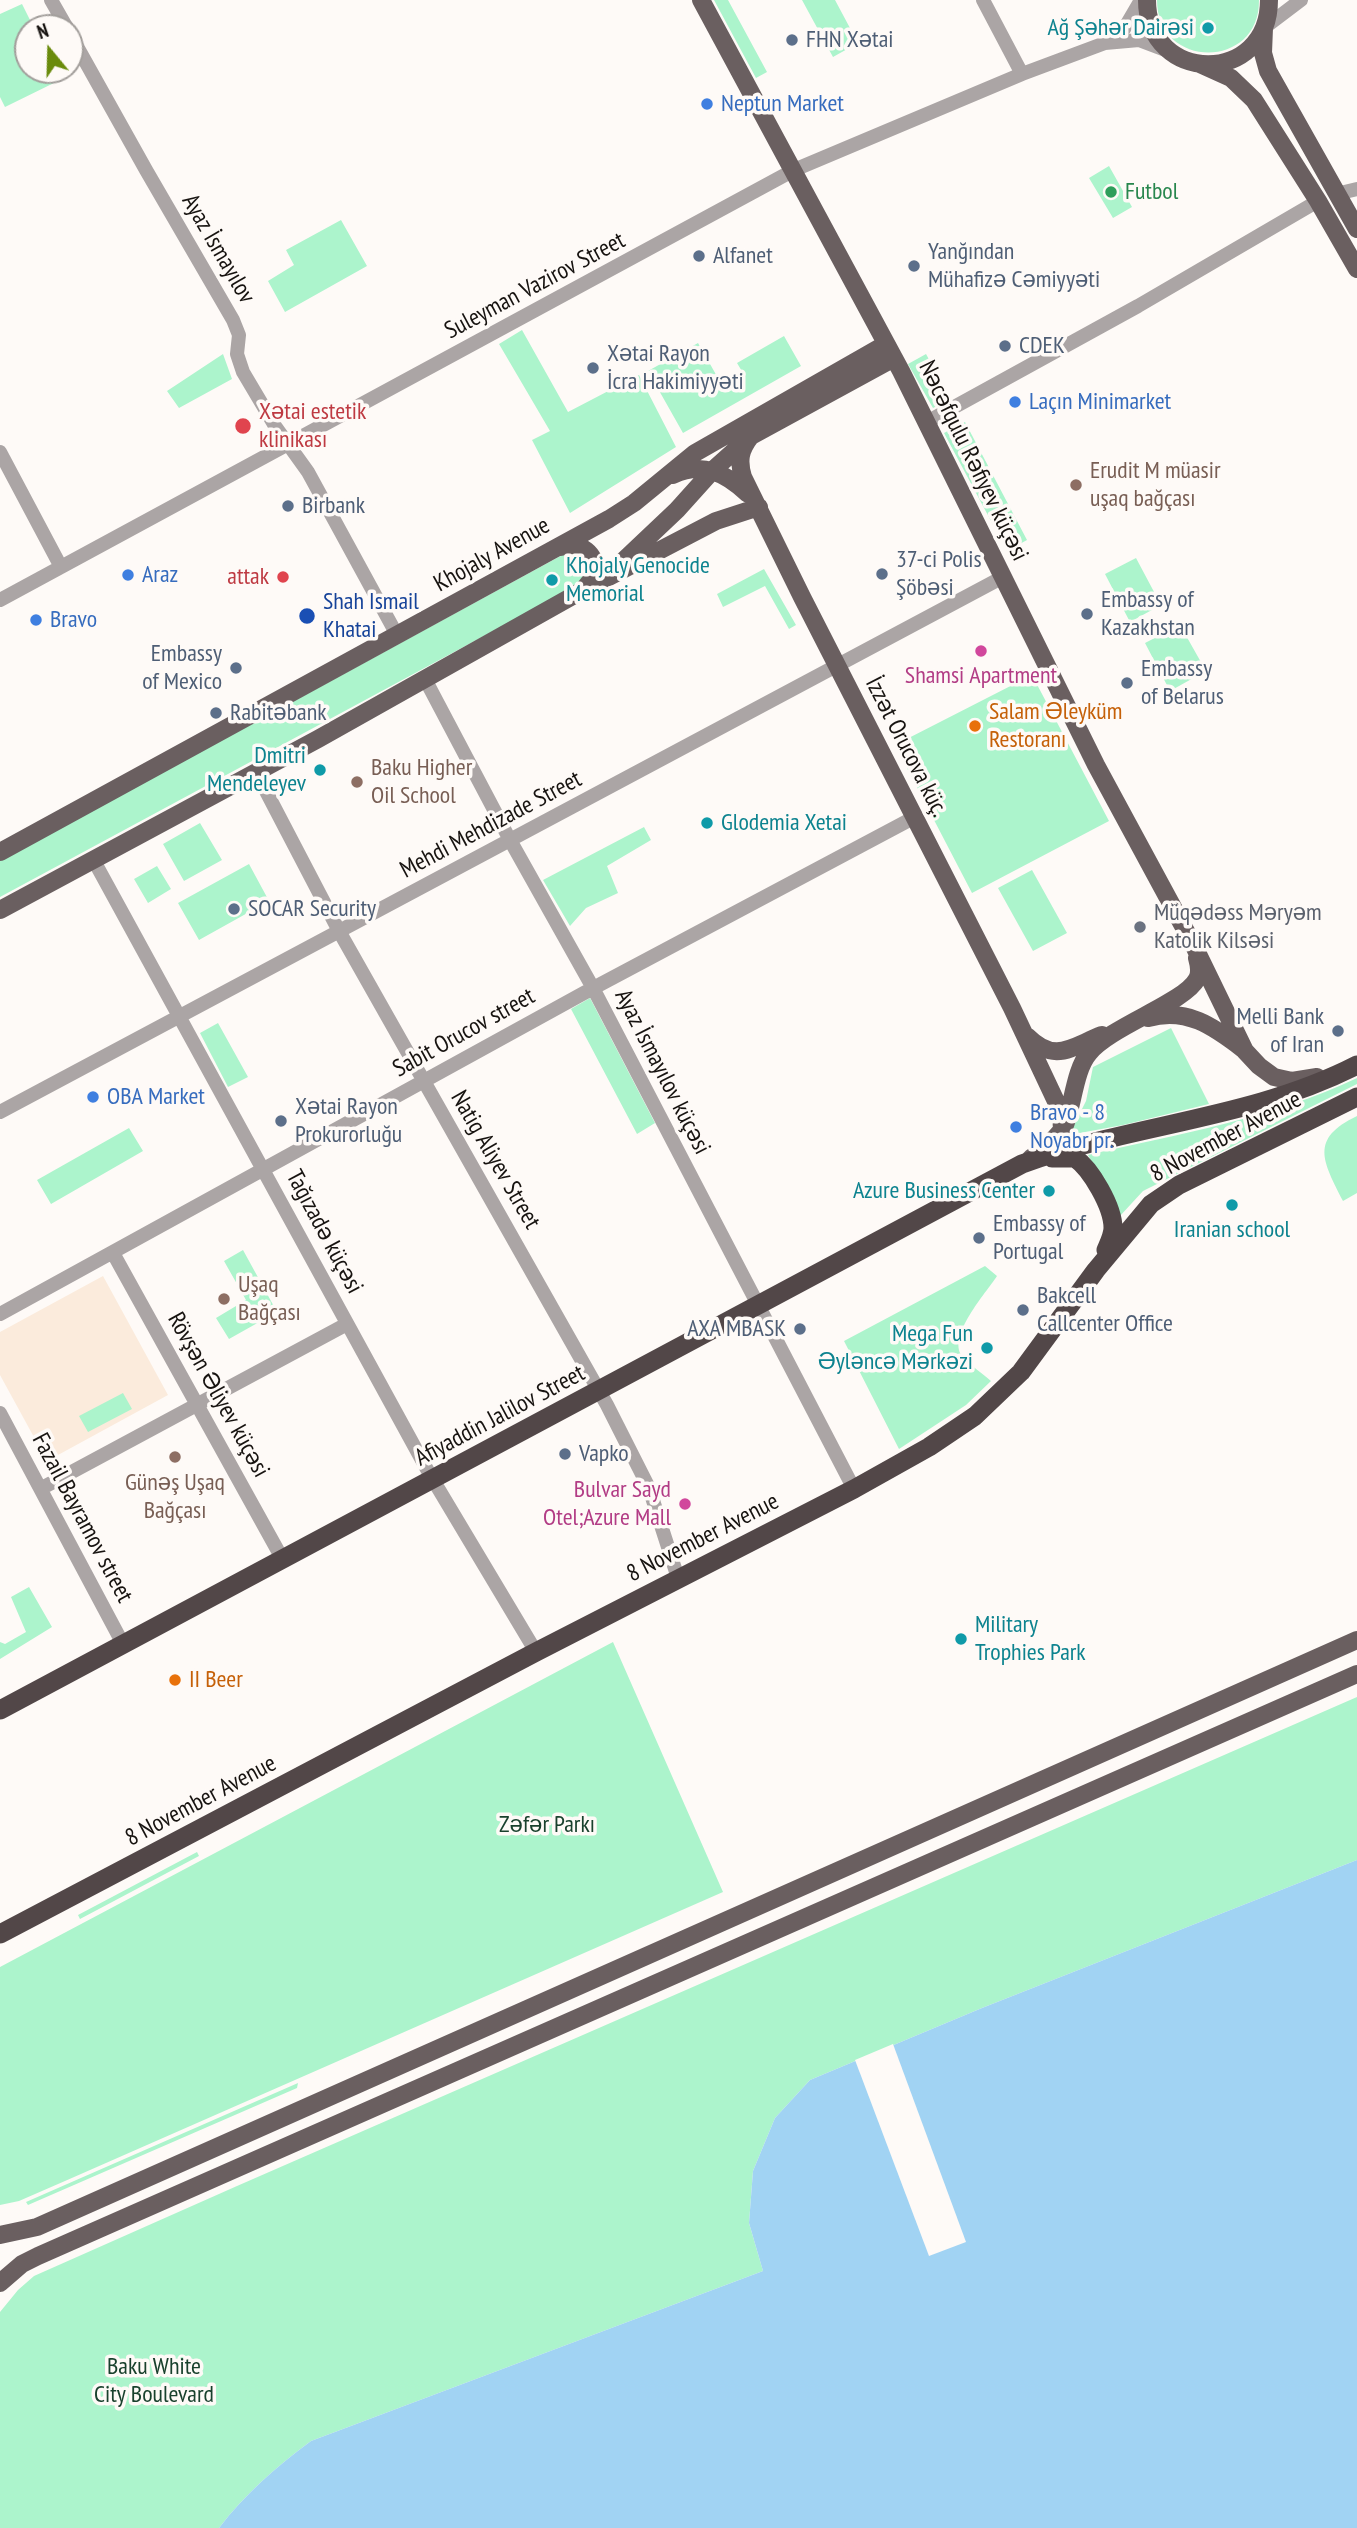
<!DOCTYPE html>
<meta charset="utf-8">
<style>
body{margin:0}
#map{position:relative;width:1357px;height:2528px;overflow:hidden;background:#fefaf7;font-family:"PT Sans Narrow",sans-serif}
canvas{display:block}
.north{position:absolute;left:14px;top:14px;width:70px;height:70px;box-sizing:border-box;background:#fefaf7;border:2px solid #a29e9b;border-radius:50%;rotate:341deg;font-size:19px;font-weight:700;line-height:28px;text-align:center;color:#171310}
.north::after{content:'';display:block;margin:auto;width:24px;height:32px;background:#6a8b0c;clip-path:polygon(50% 0,100% 100%,50% 72%,0 100%)}
</style>
<div id="map">
<canvas width="1357" height="2528"></canvas>
<div class="north">N</div>
</div>
<script>
const ctx = document.querySelector('canvas').getContext('2d');
ctx.lineJoin = 'round';
function paint(path, color) { ctx.fillStyle = color; ctx.fill(path, 'evenodd'); }
function stroke(path, color, width, dash) { ctx.strokeStyle = color; ctx.lineWidth = width; ctx.lineCap = dash ? 'butt' : 'round'; ctx.setLineDash(dash || []); ctx.stroke(path); }
function label(font, color, halo, rows, align = 'center') {
  ctx.font = font + ' "PT Sans Narrow",sans-serif'; ctx.lineWidth = 7; ctx.setLineDash([]); ctx.textBaseline = 'middle'; ctx.strokeStyle = halo; ctx.fillStyle = color; for (const [text, x, y, turn = 0] of rows) {
    ctx.save(); ctx.translate(x, y); ctx.rotate((+turn || 0) * Math.PI / 180); ctx.textAlign = isNaN(turn) ? turn : align; if (halo) ctx.strokeText(text, 0, 0); ctx.fillText(text, 0, 0); ctx.restore();
  }
}
paint(new Path2D(`
 M 103,1276 L 168,1395 L 47,1461 L 0,1375 L 0,1332 Z`), '#fbebdc');
paint(new Path2D(`
 M 714,0 L 728,0 L 767,72 L 756,78 Z
 M 802,0 L 835,0 L 858,43 L 833,57 Z
 M 1157,0 L 1259,0 C 1260,70 1157,70 1157,0 Z
 M 22,4 L 34,28 L 28,28 L 28,70 L 55,70 L 60,80 L 5,107 L 0,97 L 0,14 Z
 M 1109,166 L 1132,207 L 1113,218 L 1089,178 Z
 M 341,220 L 367,266 L 285,312 L 268,281 L 294,265 L 286,250 Z
 M 522,330 L 568,412 L 639,375 L 676,447 L 570,513 L 532,440 L 550,431 L 499,344 Z
 M 784,336 L 801,366 L 683,433 L 648,371 L 698,343 L 722,385 L 743,373 L 737,363 Z
 M 223,354 L 232,379 L 179,408 L 167,391 Z
 M 926,354 L 951,399 L 933,408 L 908,364 Z
 M 965,422 L 1027,540 L 1007,551 L 944,433 Z
 M 566,553 L 572,553 C 586,560 589,569 582,583 L 0,897 L 0,861 Z
 M 1136,558 L 1161,605 L 1130,622 L 1105,574 Z
 M 764,569 L 796,625 L 789,629 L 765,586 L 723,607 L 717,594 Z
 M 1180,625 L 1206,671 L 1170,691 L 1145,643 Z
 M 1032,675 L 1109,821 L 972,893 L 895,745 Z
 M 200,823 L 222,860 L 184,881 L 163,844 Z
 M 644,827 L 651,840 L 607,866 L 618,893 L 586,908 L 570,926 L 543,880 Z
 M 249,864 L 269,901 L 199,940 L 178,903 Z
 M 157,866 L 171,889 L 148,903 L 134,879 Z
 M 1032,870 L 1067,933 L 1033,951 L 998,888 Z
 M 590,998 L 655,1123 L 637,1134 L 571,1009 Z
 M 218,1023 L 248,1077 L 228,1087 L 200,1033 Z
 M 1171,1028 L 1209,1104 L 1123,1125 L 1069,1135 L 1086,1101 L 1093,1067 Z
 M 1357,1078 L 1357,1084 L 1143,1191 L 1120,1216 L 1088,1155 C 1178,1134 1273,1118 1357,1078 Z
 M 1357,1116 L 1357,1193 L 1343,1201 C 1323,1161 1309,1139 1357,1116 Z
 M 129,1128 L 143,1151 L 51,1204 L 37,1180 Z
 M 243,1250 L 277,1312 L 229,1339 L 216,1318 L 246,1300 L 224,1261 Z
 M 985,1266 L 997,1276 C 986,1293 947,1336 962,1356 C 970,1365 982,1373 991,1381 L 966,1405 L 899,1449 L 844,1341 Z
 M 123,1393 L 132,1409 L 88,1432 L 79,1416 Z
 M 29,1587 L 52,1627 L 0,1659 L 0,1642 L 5,1644 L 26,1632 L 11,1597 Z
 M 613,1642 L 723,1892 L 65,2181 L 19,2201 L 0,2205 L 0,1967 Z
 M 1357,1697 L 1357,1860 L 982,2008 L 810,2080 L 775,2118 L 753,2171 L 749,2223 L 763,2271 L 311,2441 C 276,2467 245,2494 219,2528 L 0,2528 L 0,2312 L 18,2290 L 34,2276 L 237,2186 Z
 M 197,1852 L 199,1856 L 80,1919 L 78,1915 Z
 M 298,2083 L 297,2088 L 28,2205 L 26,2202 Z`), '#acf4cc');
paint(new Path2D(`
 M 1357,1860 L 1357,2528 L 219,2528 C 245,2494 276,2467 311,2441 L 763,2271 L 749,2223 L 753,2171 L 775,2118 L 810,2080 L 982,2008 Z`), '#a1d3f3');
paint(new Path2D(`
 M 893,2044 L 966,2242 L 929,2256 L 855,2060 Z`), '#fefaf7');
stroke(new Path2D(`
 M 51,0 L 67,28
 M 983,0 L 1022,74
 M 1264,28 L 1301,0
 M 70,34 L 146,170 L 233,320 L 239,335 L 237,354 L 243,372 L 275,426 L 308,472 L 397,635
 M 1110,40 L 1124,29 L 1141,0
 M 1336,194 L 1357,189
 M 927,422 L 1138,306 L 1318,201
 M 0,452 L 61,567
 M 0,600 L 794,170 L 1022,74 L 1105,43 L 1139,40 L 1168,51
 M 425,679 L 510,840 L 593,988 L 854,1489
 M 256,772 L 339,931 L 607,1405 L 649,1488 L 678,1578
 M 93,859 L 429,1473 L 536,1652
 M 0,1112 L 1003,577
 M 113,1253 L 283,1560
 M 0,1314 L 584,993 L 915,817
 M 0,1413 L 123,1644
 M 42,1488 L 347,1324`), '#aba5a5', 14);
stroke(new Path2D(`
 M 701,0 L 901,371 L 1096,765 L 1195,948 L 1245,1051 L 1259,1066 L 1274,1077 L 1292,1081 L 1317,1077
 M 1147,0 C 1147,85 1269,86 1269,0
 M 1264,28 L 1263,53 L 1268,71 L 1357,229
 M 1200,64 L 1231,78 L 1254,100 L 1318,201 L 1357,269
 M 751,436 C 740,450 738,460 743,477 L 802,597 L 1012,1008 L 1061,1112 L 1062,1130 L 1046,1148 L 1031,1158
 M 673,475 C 702,461 726,473 748,494
 M 561,547 C 581,541 597,553 595,575 L 584,589
 M 621,563 L 677,510 L 713,470 L 751,436 L 894,358
 M 0,852 L 609,519 L 634,503 L 695,453 L 886,344
 M 0,910 L 318,739 L 578,593 L 716,521 L 759,507
 M 1148,1018 C 1186,1007 1213,1026 1243,1049
 M 1027,1036 C 1055,1064 1071,1047 1102,1035
 M 1065,1125 C 1073,1104 1075,1069 1089,1053 C 1111,1026 1184,1003 1197,979 C 1201,972 1199,965 1197,958
 M 0,2235 L 37,2227 L 1357,1640
 M 0,2283 L 22,2264 L 38,2256 L 1357,1674`), '#6a5f60', 18);
stroke(new Path2D(`
 M 1052,1158 L 1075,1158 C 1091,1169 1113,1207 1113,1228 C 1113,1235 1109,1243 1106,1250
 M 0,1710 L 1022,1164 C 1132,1124 1252,1119 1357,1065
 M 0,1934 L 536,1652 L 854,1489 L 929,1447 L 975,1416 L 1021,1372 L 1096,1270 L 1151,1204 L 1179,1185 L 1357,1097`), '#524748', 19);
for (const [x, y, r, color] of [
 [1208,28,7,"#0f9aa8"],
 [792,40,7,"#5c6f8a"],
 [707,104,7,"#3f7fe0"],
 [1111,192,7,"#2e9e5b"],
 [699,256,7,"#5c6f8a"],
 [914,266,7,"#5c6f8a"],
 [1005,346,7,"#5c6f8a"],
 [593,368,7,"#5c6f8a"],
 [1015,402,7,"#3f7fe0"],
 [243,426,9,"#e0444e"],
 [1076,485,7,"#8d6e63"],
 [288,506,7,"#5c6f8a"],
 [882,574,7,"#5c6f8a"],
 [128,575,7,"#3f7fe0"],
 [283,577,7,"#e0444e"],
 [552,580,7,"#0f9aa8"],
 [1087,614,7,"#5c6f8a"],
 [307,616,9,"#1a4fb4"],
 [36,620,7,"#3f7fe0"],
 [981,651,7,"#d1479c"],
 [236,668,7,"#5c6f8a"],
 [1127,683,7,"#5c6f8a"],
 [216,713,7,"#5c6f8a"],
 [975,726,7,"#e8710a"],
 [320,770,7,"#0f9aa8"],
 [357,782,7,"#8d6e63"],
 [707,823,7,"#0f9aa8"],
 [234,909,7,"#5c6f8a"],
 [1140,927,7,"#6b7280"],
 [1338,1031,7,"#5c6f8a"],
 [93,1097,7,"#3f7fe0"],
 [281,1121,7,"#5c6f8a"],
 [1016,1127,7,"#3f7fe0"],
 [1049,1191,7,"#0f9aa8"],
 [1232,1205,7,"#0f9aa8"],
 [979,1238,7,"#5c6f8a"],
 [224,1299,7,"#8d6e63"],
 [1023,1310,7,"#5c6f8a"],
 [800,1329,7,"#5c6f8a"],
 [987,1348,7,"#0f9aa8"],
 [565,1454,7,"#5c6f8a"],
 [175,1457,7,"#8d6e63"],
 [685,1504,7,"#d1479c"],
 [961,1639,7,"#0f9aa8"],
 [175,1680,7,"#e8710a"]
]) { const dot = new Path2D(); dot.arc(x, y, r, 0, 2 * Math.PI); ctx.fillStyle = color; ctx.fill(dot); stroke(dot, '#fefaf7', 2.5); }
label('24px', '#0d838f', '#fefaf7', [
 ["Ağ Şəhər Dairəsi",1194,28],
 ["Khojaly Genocide",566,566,"left"],
 ["Memorial",566,594,"left"],
 ["Dmitri",306,756],
 ["Mendeleyev",306,784],
 ["Glodemia Xetai",721,823,"left"],
 ["Azure Business Center",1035,1191],
 ["Iranian school",1232,1230,"center"],
 ["Mega Fun",973,1334],
 ["Əyləncə Mərkəzi",973,1362],
 ["Military",975,1625,"left"],
 ["Trophies Park",975,1653,"left"]
], 'right');
label('24px', '#4e5e75', '#fefaf7', [
 ["FHN Xətai",806,40],
 ["Yanğından",928,252],
 ["Mühafizə Cəmiyyəti",928,280],
 ["Alfanet",713,256],
 ["CDEK",1019,346],
 ["Xətai Rayon",607,354],
 ["İcra Hakimiyyəti",607,382],
 ["Birbank",302,506],
 ["37-ci Polis",896,560],
 ["Şöbəsi",896,588],
 ["Embassy of",1101,600],
 ["Kazakhstan",1101,628],
 ["Embassy",222,654,"right"],
 ["of Mexico",222,682,"right"],
 ["Embassy",1141,669],
 ["of Belarus",1141,697],
 ["Rabitəbank",230,713],
 ["SOCAR Security",248,909],
 ["Melli Bank",1324,1017,"right"],
 ["of Iran",1324,1045,"right"],
 ["Xətai Rayon",295,1107],
 ["Prokurorluğu",295,1135],
 ["Embassy of",993,1224],
 ["Portugal",993,1252],
 ["Bakcell",1037,1296],
 ["Callcenter Office",1037,1324],
 ["AXA MBASK",786,1329,"right"],
 ["Vapko",579,1454]
], 'left');
label('24px', '#366cbe', '#fefaf7', [
 ["Neptun Market",721,104],
 ["Laçın Minimarket",1029,402],
 ["Araz",142,575],
 ["Bravo",50,620],
 ["OBA Market",107,1097],
 ["Bravo - 8",1030,1113],
 ["Noyabr pr.",1030,1141]
], 'left');
label('24px', '#27864d', '#fefaf7', [
 ["Futbol",1125,192]
], 'left');
label('24px', '#171310', '#fefaf7', [
 ["Ayaz İsmayılov",218,249,60],
 ["Suleyman Vazirov Street",535,286,-28],
 ["Nəcəfqulu Rəfiyev küçəsi",973,461,64],
 ["Khojaly Avenue",492,555,-29],
 ["İzzət Orucova küç.",906,747,63],
 ["Mehdi Mehdizade Street",491,825,-28],
 ["Sabit Orucov street",464,1033,-29],
 ["Ayaz İsmayılov küçəsi",662,1072,63],
 ["8 November Avenue",1226,1137,-28],
 ["Natig Aliyev Street",495,1160,60],
 ["Tağızadə küçəsi",324,1232,62],
 ["Rövşən Əliyev küçəsi",218,1395,61],
 ["Afiyaddin Jalilov Street",500,1416,-28],
 ["Fazail Bayramov street",82,1518,62],
 ["8 November Avenue",703,1538,-27],
 ["8 November Avenue",201,1801,-28]
]);
label('24px', '#be3a42', '#fefaf7', [
 ["Xətai estetik",259,412],
 ["klinikası",259,440],
 ["attak",269,577,"right"]
], 'left');
label('24px', '#785e54', '#fefaf7', [
 ["Erudit M müasir",1090,471],
 ["uşaq bağçası",1090,499],
 ["Baku Higher",371,768],
 ["Oil School",371,796],
 ["Uşaq",238,1285],
 ["Bağçası",238,1313],
 ["Günəş Uşaq",175,1483,"center"],
 ["Bağçası",175,1511,"center"]
], 'left');
label('24px', '#164399', '#fefaf7', [
 ["Shah Ismail",323,602],
 ["Khatai",323,630]
], 'left');
label('24px', '#b23c85', '#fefaf7', [
 ["Shamsi Apartment",981,676],
 ["Bulvar Sayd",671,1490,"right"],
 ["Otel;Azure Mall",671,1518,"right"]
]);
label('24px', '#c56008', '#fefaf7', [
 ["Salam Əleyküm",989,712],
 ["Restoranı",989,740],
 ["II Beer",189,1680]
], 'left');
label('24px', '#5b616d', '#fefaf7', [
 ["Müqədəss Məryəm",1154,913],
 ["Katolik Kilsəsi",1154,941]
], 'left');
label('24px', '#19412d', '#fefaf7', [
 ["Zəfər Parkı",547,1825],
 ["Baku White",154,2367],
 ["City Boulevard",154,2395]
]);
</script>
